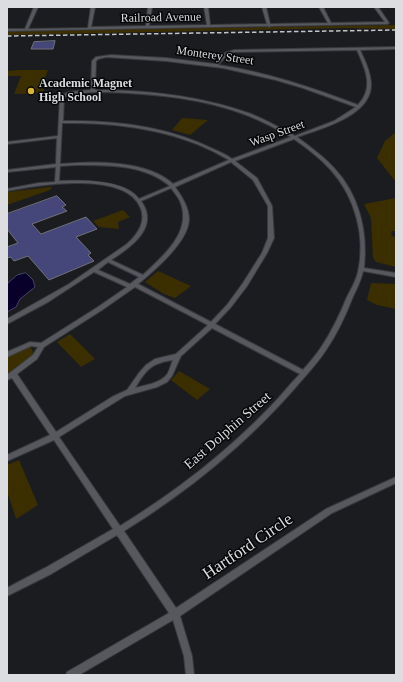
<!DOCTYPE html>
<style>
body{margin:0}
#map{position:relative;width:403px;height:682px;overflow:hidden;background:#1b1c20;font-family:"Times New Roman",serif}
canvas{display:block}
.frame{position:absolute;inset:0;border:8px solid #dcdde0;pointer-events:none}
</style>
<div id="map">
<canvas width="403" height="682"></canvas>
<div class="frame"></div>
</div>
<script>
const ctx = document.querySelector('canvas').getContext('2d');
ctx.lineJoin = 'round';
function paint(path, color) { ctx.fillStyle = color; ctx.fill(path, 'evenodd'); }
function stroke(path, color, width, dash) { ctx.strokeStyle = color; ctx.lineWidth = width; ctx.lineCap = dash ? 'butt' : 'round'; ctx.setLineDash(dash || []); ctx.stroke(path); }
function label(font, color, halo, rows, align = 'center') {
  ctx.font = font + ' "Times New Roman",serif'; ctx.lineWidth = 3; ctx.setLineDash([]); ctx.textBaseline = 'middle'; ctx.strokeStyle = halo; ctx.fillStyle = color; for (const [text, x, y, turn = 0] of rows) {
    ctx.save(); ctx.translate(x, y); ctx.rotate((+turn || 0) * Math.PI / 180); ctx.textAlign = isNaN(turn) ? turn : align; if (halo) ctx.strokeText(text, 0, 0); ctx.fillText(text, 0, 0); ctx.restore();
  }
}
paint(new Path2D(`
 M 396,25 L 396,29 L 345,28 L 7,35 L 7,31 Z
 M 19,70 L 48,70 L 44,81 L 45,82 L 42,88 L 44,89 L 43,93 L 14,94 L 21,76 L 7,76 L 7,71 Z
 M 182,118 L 208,120 L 190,135 L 172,130 Z
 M 396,132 L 396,182 L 377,158 L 385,141 Z
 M 50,187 L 52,188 L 50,190 L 7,205 L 7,192 Z
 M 396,198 L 396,231 L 392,231 L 391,235 L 396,238 L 396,267 L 376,262 L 373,258 L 371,218 L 364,204 Z
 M 123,210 L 130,217 L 118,222 L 119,229 L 99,227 L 93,221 Z
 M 158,271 L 191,286 L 175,298 L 164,294 L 145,282 Z
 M 371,283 L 396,284 L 396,309 L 377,305 L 367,300 Z
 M 70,334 L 95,359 L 81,367 L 57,342 Z
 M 30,346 L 33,352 L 32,357 L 7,375 L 7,357 Z
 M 179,371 L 210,389 L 197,400 L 171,380 Z
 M 19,460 L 38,505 L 16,519 L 7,491 L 7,465 Z`), '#3b2f00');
const water = new Path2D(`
 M 26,273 L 33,280 L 35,287 L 20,299 L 16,307 L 7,312 L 7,284 L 17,275 Z`);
paint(water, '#08002b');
stroke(water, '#484261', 1);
const building = new Path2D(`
 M 55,41 L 53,49 L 31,49 L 34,42 Z
 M 57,196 L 66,205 L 62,207 L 67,211 L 32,224 L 41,234 L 86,217 L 97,229 L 76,237 L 91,253 L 88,255 L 94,261 L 49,280 L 28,256 L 14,261 L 11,257 L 7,258 L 7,247 L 18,243 L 7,229 L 7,214 Z`);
paint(building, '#45477b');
stroke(building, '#717177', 1);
const minor = new Path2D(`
 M 34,7 L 38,7 L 28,29 L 88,28 L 91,7 L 95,7 L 91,27 L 146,26 L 148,7 L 152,7 L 149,26 L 207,25 L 204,7 L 208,7 L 210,25 L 267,24 L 262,7 L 266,7 L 270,24 L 328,23 L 319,7 L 323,7 L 331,23 L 385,22 L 374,7 L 378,7 L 389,23 L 387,24 L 271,26 L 269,27 L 268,26 L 7,31 L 7,29 L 25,29 Z
 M 394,47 L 395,47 L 395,49 L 360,50 C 365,61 371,73 371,85 C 371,116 320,129 297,137 C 310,147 323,156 333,167 C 359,194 368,231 364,268 L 396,273 L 396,277 L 363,271 C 361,281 356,290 352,299 C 345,317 337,334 326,350 C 317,364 305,376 295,388 C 246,444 187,492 124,531 L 176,608 L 326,509 L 396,477 L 396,483 L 332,513 L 180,616 L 192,656 L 194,675 L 186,675 L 184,656 L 173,620 L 79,675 L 66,675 L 67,672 L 169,613 L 117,535 L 51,574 L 7,596 L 7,588 L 45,568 L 113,529 L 54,440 L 7,461 L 7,455 L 50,435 L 12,378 L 7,380 L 7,375 L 33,355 L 38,347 L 31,346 L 7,357 L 7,352 L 30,342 L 41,343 L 98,307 L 127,287 L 94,272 L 48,302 L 7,324 L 7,319 L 69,284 L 127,244 C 137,235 146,223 141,209 C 127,170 38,185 7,191 L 7,189 L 39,183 L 55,182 L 56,167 L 7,172 L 7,170 L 56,164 L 57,138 L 7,144 L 7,142 L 58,136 L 60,96 L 69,92 L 91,90 L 92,61 L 96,57 L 111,55 L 166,58 L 215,64 L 225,53 L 234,50 ZM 357,50 C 365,69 375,87 358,105 C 313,88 266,72 218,65 L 227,55 L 234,52 ZM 106,57 L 166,61 L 223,68 L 276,80 L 303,88 L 356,107 L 334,121 L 295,136 C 280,128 266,120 251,114 C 201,96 148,90 95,90 L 96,61 L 98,59 ZM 107,92 C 155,94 204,98 249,116 C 264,122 277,129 291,137 L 232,159 C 227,155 220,152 213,149 C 167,126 114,120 63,121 L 64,97 C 78,92 93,92 107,92 ZM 62,123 C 119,122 180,130 229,160 L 173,184 C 148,160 93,161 60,164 ZM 294,139 C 307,148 320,158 331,170 C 355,197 366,236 358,272 C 356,281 351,289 347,297 C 340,314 332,331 322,346 C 317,354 310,362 303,370 L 215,324 L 231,307 L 247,286 L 267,253 L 274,238 L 272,206 L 257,178 L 235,161 ZM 231,162 L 253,180 L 268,206 L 268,238 L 262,253 L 243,283 L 227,305 L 211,322 L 138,284 C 154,271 188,242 189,220 C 189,207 182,197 175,187 ZM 76,165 C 107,165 144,164 170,186 L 139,199 C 125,179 81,180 59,181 L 60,166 ZM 171,188 C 174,192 178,197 180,201 C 193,232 163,256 143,275 L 111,260 C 131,247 160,227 141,201 ZM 108,262 L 139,277 L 130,284 L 98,270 ZM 135,287 L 208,325 L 176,354 L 155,359 L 146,365 L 139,373 L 127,390 L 112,397 L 56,432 L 17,374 L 37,359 L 44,347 L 102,310 ZM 212,328 L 300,374 C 290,384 281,396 271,406 C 227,452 174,493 120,526 L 59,437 L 125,396 L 157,387 L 167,382 L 172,376 L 179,360 L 181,356 ZM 173,360 C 171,364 170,369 168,373 C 162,383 146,385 135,388 C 141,378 148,366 160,363 C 164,361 168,361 173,360 Z`);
stroke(minor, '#393a3d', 2);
paint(minor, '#57585e');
stroke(new Path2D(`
 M 7,36 L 396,30`), '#c4c5c8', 1.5, [4.5, 2.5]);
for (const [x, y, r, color] of [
 [31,91,4,"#d6b534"]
]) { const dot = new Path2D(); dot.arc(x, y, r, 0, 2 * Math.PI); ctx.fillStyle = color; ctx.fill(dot); stroke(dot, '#060708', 1.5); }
label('12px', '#dcdde0', '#060708', [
 ["Railroad Avenue",161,18,-1],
 ["Monterey Street",215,56,8],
 ["Wasp Street",277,134,-20]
]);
label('bold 12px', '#dcdde0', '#060708', [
 ["Academic Magnet",39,84],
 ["High School",39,98]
], 'left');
label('14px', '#dcdde0', '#060708', [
 ["East Dolphin Street",228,431,-41]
]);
label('17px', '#dcdde0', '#060708', [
 ["Hartford Circle",248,547,-34]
]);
</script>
